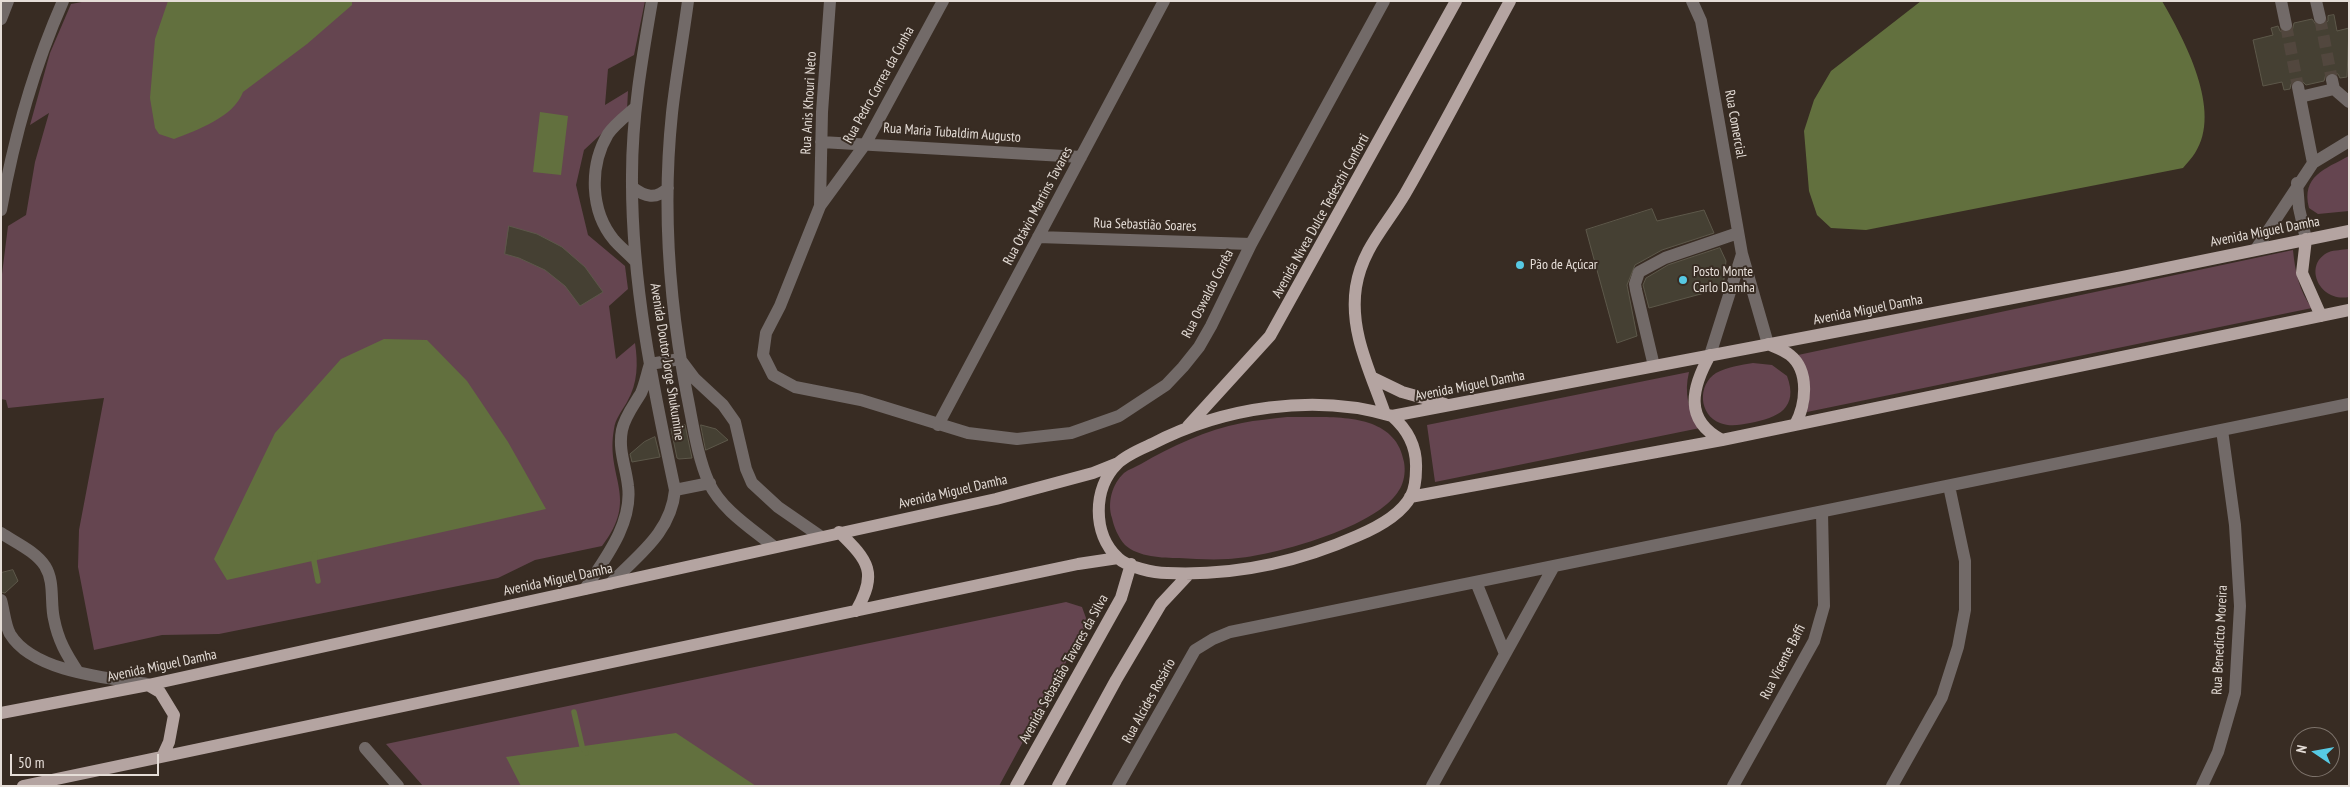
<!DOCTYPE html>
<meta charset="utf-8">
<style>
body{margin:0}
#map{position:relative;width:2350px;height:787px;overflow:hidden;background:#382c23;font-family:"PT Sans Narrow",sans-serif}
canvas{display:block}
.frame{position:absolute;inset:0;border:2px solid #e5ddd7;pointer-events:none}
.north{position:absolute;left:2290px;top:727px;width:50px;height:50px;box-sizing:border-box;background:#382c23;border:1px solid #7d736b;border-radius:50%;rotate:282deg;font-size:14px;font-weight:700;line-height:20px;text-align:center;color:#e5ddd7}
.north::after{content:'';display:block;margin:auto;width:18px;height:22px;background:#57c9e3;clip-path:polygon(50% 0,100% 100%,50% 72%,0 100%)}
.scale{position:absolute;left:10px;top:754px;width:149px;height:22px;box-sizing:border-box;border:2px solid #e5ddd7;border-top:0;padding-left:6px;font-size:15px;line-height:18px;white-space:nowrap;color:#e5ddd7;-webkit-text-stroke:4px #382c23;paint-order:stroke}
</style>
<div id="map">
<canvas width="2350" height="787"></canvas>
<div class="frame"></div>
<div class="north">N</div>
<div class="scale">50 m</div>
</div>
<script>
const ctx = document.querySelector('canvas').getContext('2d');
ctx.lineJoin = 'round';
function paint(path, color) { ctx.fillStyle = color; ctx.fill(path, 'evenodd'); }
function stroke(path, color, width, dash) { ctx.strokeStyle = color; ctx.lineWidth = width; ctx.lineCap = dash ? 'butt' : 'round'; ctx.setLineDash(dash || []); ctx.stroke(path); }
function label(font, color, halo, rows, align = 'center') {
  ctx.font = font + ' "PT Sans Narrow",sans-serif'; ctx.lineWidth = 4; ctx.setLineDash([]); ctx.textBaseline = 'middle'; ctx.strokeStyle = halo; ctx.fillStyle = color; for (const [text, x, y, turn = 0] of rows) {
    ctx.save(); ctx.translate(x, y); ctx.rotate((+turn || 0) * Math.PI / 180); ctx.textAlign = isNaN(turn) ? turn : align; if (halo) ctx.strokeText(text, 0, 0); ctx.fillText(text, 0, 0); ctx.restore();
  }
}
paint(new Path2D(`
 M 87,1 L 645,1 L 634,55 L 608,69 L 605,105 L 628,91 L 627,110 L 584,150 L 576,185 L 588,235 L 625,266 L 628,289 L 609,306 L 616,359 L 635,343 C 638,363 638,383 627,402 C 622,411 615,419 614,429 C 605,478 640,497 602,546 L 535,560 L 498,578 L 219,634 L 162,635 L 94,650 L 78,567 L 79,530 L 104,398 L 8,408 L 6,400 L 1,399 L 1,282 L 8,226 L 26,215 L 35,162 L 49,113 L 30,125 L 50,53 L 71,4 Z
 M 2349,156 L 2349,211 L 2318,214 L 2309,208 C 2301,176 2325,169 2349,156 Z
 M 2349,249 L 2349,297 C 2319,303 2302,264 2329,252 C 2334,250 2343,250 2349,249 Z
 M 2293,250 C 2295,271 2299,291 2312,308 L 1807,412 L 1809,401 L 1798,355 Z
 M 1753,363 L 1772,365 L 1787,376 C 1799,408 1778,418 1750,423 C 1740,425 1730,427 1720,423 C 1699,415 1697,385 1716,373 C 1727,367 1741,365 1753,363 Z
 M 1689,372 C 1684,393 1688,410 1700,428 L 1435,482 L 1427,425 Z
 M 1287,417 C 1328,418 1395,409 1404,462 C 1407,480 1400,493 1387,504 C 1355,532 1270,557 1228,559 C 1212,560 1195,559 1179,558 C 1163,558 1138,557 1125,545 C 1118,537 1114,527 1112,518 C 1107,503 1112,484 1124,473 C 1129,469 1136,467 1141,464 C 1172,446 1206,430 1242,423 C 1256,420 1272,419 1287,417 Z
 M 1066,602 L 1082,607 L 1086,618 L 1084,629 L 999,786 L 423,786 L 386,744 Z`), '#654550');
paint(new Path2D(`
 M 168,1 L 352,1 L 352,5 L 307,44 L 243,92 C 234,117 197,130 174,139 L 159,134 L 155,128 L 150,98 L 155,39 Z
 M 1921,1 L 2162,1 C 2184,39 2223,111 2195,153 C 2192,158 2187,163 2183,168 L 1866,230 L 1831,228 L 1817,215 L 1809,191 L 1804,131 L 1814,100 L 1831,71 Z
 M 540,112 L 568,116 L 561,175 L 533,172 Z
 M 384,339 L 427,340 L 467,381 L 508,442 L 546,509 L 227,580 L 214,559 L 275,433 L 341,359 Z
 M 676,733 L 756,786 L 521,786 L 506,757 Z`), '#62703e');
stroke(new Path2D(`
 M 315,554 L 314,561 L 318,581
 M 574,712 L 582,746 L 586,753`), '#62703e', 5.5);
const building = new Path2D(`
 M 2334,15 L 2337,31 L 2349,28 L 2347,77 L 2340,78 L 2338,74 L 2331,72 L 2326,74 L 2324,81 L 2306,85 L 2301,80 L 2296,79 L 2291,84 L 2290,89 L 2284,90 L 2282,82 L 2263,86 L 2253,40 L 2273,35 L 2271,28 L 2278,26 L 2280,31 L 2287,33 L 2292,31 L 2294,23 L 2312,19 L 2317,26 L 2322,26 L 2328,21 L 2328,16 Z
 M 1652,209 L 1657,221 L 1704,210 L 1714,233 L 1662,250 L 1635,265 L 1627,285 L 1637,336 L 1617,343 L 1586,230 Z
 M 509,226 L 537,234 L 562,247 L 585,267 L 603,292 L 580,306 L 565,286 L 545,270 L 519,258 L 505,254 Z
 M 1720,248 L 1726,261 L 1723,288 L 1649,308 L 1643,285 L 1646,278 L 1668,265 Z
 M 685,425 L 692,458 L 679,459 L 677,458 L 671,429 Z
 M 701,425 L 716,429 L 728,440 L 706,450 Z
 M 655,437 L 660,457 L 632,462 L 630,454 L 644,442 Z
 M 13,570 L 18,581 L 5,593 L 1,592 L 1,573 Z`);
paint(building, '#454033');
stroke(building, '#5d584a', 1);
stroke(new Path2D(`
 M 2320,18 L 2332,80
 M 2286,25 L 2298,87`), '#52473e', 12, [12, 6]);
stroke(new Path2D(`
 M 688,1 C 683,39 676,76 672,113 C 662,208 669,302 687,395 C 693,424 697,456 709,483 C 722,510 751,528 773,546
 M 943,1 L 866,143 L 820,206 L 780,306 L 766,333 L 763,355 L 773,375 L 795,387 L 861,400 L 968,433 L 1017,439 L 1071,433 L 1119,416 L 1166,385 L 1183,367 L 1199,347 L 1211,326 L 1251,244 L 1384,1
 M 1692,1 L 1701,21 L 1707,54 L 1742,254 L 1768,344
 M 2281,1 L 2286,25
 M 2316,1 L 2320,18
 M 1,19 L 8,1
 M 2332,80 L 2334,89 L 2349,102
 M 2298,87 L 2313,163
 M 2300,97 L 2334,89
 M 636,107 C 627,115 615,124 608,134 C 589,166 590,211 614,240 C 621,248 629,254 636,262
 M 821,142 L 1081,157
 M 2297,183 L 2299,208 L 2306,239
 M 632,187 C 645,197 656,200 668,188
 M 820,206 L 822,112 L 830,1
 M 1,210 C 14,137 33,69 63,1
 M 1038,237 L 1251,244
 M 2256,249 L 2313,163 L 2349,141
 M 1710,355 L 1742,254
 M 1654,366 L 1636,290 L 1635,284 L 1639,272 L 1665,258 L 1738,233
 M 938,425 L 1164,1
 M 675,490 L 710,483
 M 1,533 C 16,543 35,551 45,566 C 55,582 50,602 54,619 C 58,640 66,654 78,672
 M 1476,582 L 1505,654
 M 610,584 C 638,555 671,533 675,490 C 653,387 631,281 632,175 C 632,116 642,59 652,1
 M 585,589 C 604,560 633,524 628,486 C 626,467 618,450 622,430 C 625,416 634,405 641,393 C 645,384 647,373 650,364 L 680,359 L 695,379 L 723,405 L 735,422 L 746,469 L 752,483 L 778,507 L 820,536
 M 1,600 C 4,610 5,625 10,634 C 33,672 107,678 147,684
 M 365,748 L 398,786
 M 1118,786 L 1195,650 L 1213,639 L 1230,632 L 2349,404
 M 1432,786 L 1554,566
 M 1733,786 L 1814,641 L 1824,606 L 1822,512
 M 1892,786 L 1942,697 L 1958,647 L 1965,610 L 1965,561 L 1949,486
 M 2202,786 L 2218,752 L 2235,693 L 2240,606 L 2235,525 L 2222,430`), '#726a68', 12);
stroke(new Path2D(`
 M 2306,239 L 2302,273 L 2321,316
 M 1768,344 C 1775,347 1784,350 1790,355 C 1810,371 1806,405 1795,425
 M 1710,355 C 1692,387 1683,420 1722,440
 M 1373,378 L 1402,392 L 1445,404
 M 1385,414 C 1371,373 1349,332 1356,287 C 1362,249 1386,226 1405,194 C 1441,131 1475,65 1510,1
 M 1392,416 C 1408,430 1417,448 1416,469 C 1416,478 1415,488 1411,496 C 1401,515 1376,528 1357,536 C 1296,563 1233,576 1167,573 C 1154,573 1127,567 1118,558 C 1092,534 1093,488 1117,464 C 1126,455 1141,449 1152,444 C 1223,407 1315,393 1392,416 L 2123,277 L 2349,231
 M 1188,426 L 1270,336 L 1456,1
 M 1410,497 L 1722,440 L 2349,310
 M 839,532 C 869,561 878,573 856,611
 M 148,685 L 160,692 L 174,715 L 169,742 L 163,755
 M 1,713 L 148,685 L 996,499 L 1093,473 L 1118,463
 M 23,786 L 1078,564 L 1118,558
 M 1016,786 L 1121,598 L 1131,564
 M 1058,786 L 1116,680 L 1161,604 L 1189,574`), '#b4a4a1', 12);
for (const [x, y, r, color] of [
 [1520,265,5,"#57c9e3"],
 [1683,280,5,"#57c9e3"]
]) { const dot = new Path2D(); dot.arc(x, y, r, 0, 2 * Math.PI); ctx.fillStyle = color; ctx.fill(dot); stroke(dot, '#382c23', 2); }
label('14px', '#e5ddd7', '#382c23', [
 ["Rua Pedro Correa da Cunha",879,85,-61],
 ["Rua Anis Khouri Neto",809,103,-87],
 ["Rua Comercial",1735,124,80],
 ["Rua Maria Tubaldim Augusto",952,133,4],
 ["Rua Otávio Martins Tavares",1038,206,-62],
 ["Avenida Nívea Dulce Tedeschi Conforti",1321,216,-61],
 ["Rua Sebastião Soares",1145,225,2],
 ["Avenida Miguel Damha",2265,232,-11],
 ["Rua Oswaldo Corrêa",1208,294,-63],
 ["Avenida Miguel Damha",1868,310,-11],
 ["Avenida Doutor Jorge Shukumine",667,362,81],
 ["Avenida Miguel Damha",1470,386,-11],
 ["Avenida Miguel Damha",953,492,-13],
 ["Avenida Miguel Damha",558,580,-12],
 ["Rua Benedicto Moreira",2220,640,-87],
 ["Rua Vicente Baffi",1783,662,-63],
 ["Avenida Miguel Damha",162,666,-12],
 ["Avenida Sebastião Tavares da Silva",1064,669,-61],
 ["Rua Alcides Rosário",1149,701,-61]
]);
label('14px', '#e5ddd7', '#382c23', [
 ["Pão de Açúcar",1530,265],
 ["Posto Monte",1693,272],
 ["Carlo Damha",1693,288]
], 'left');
</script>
